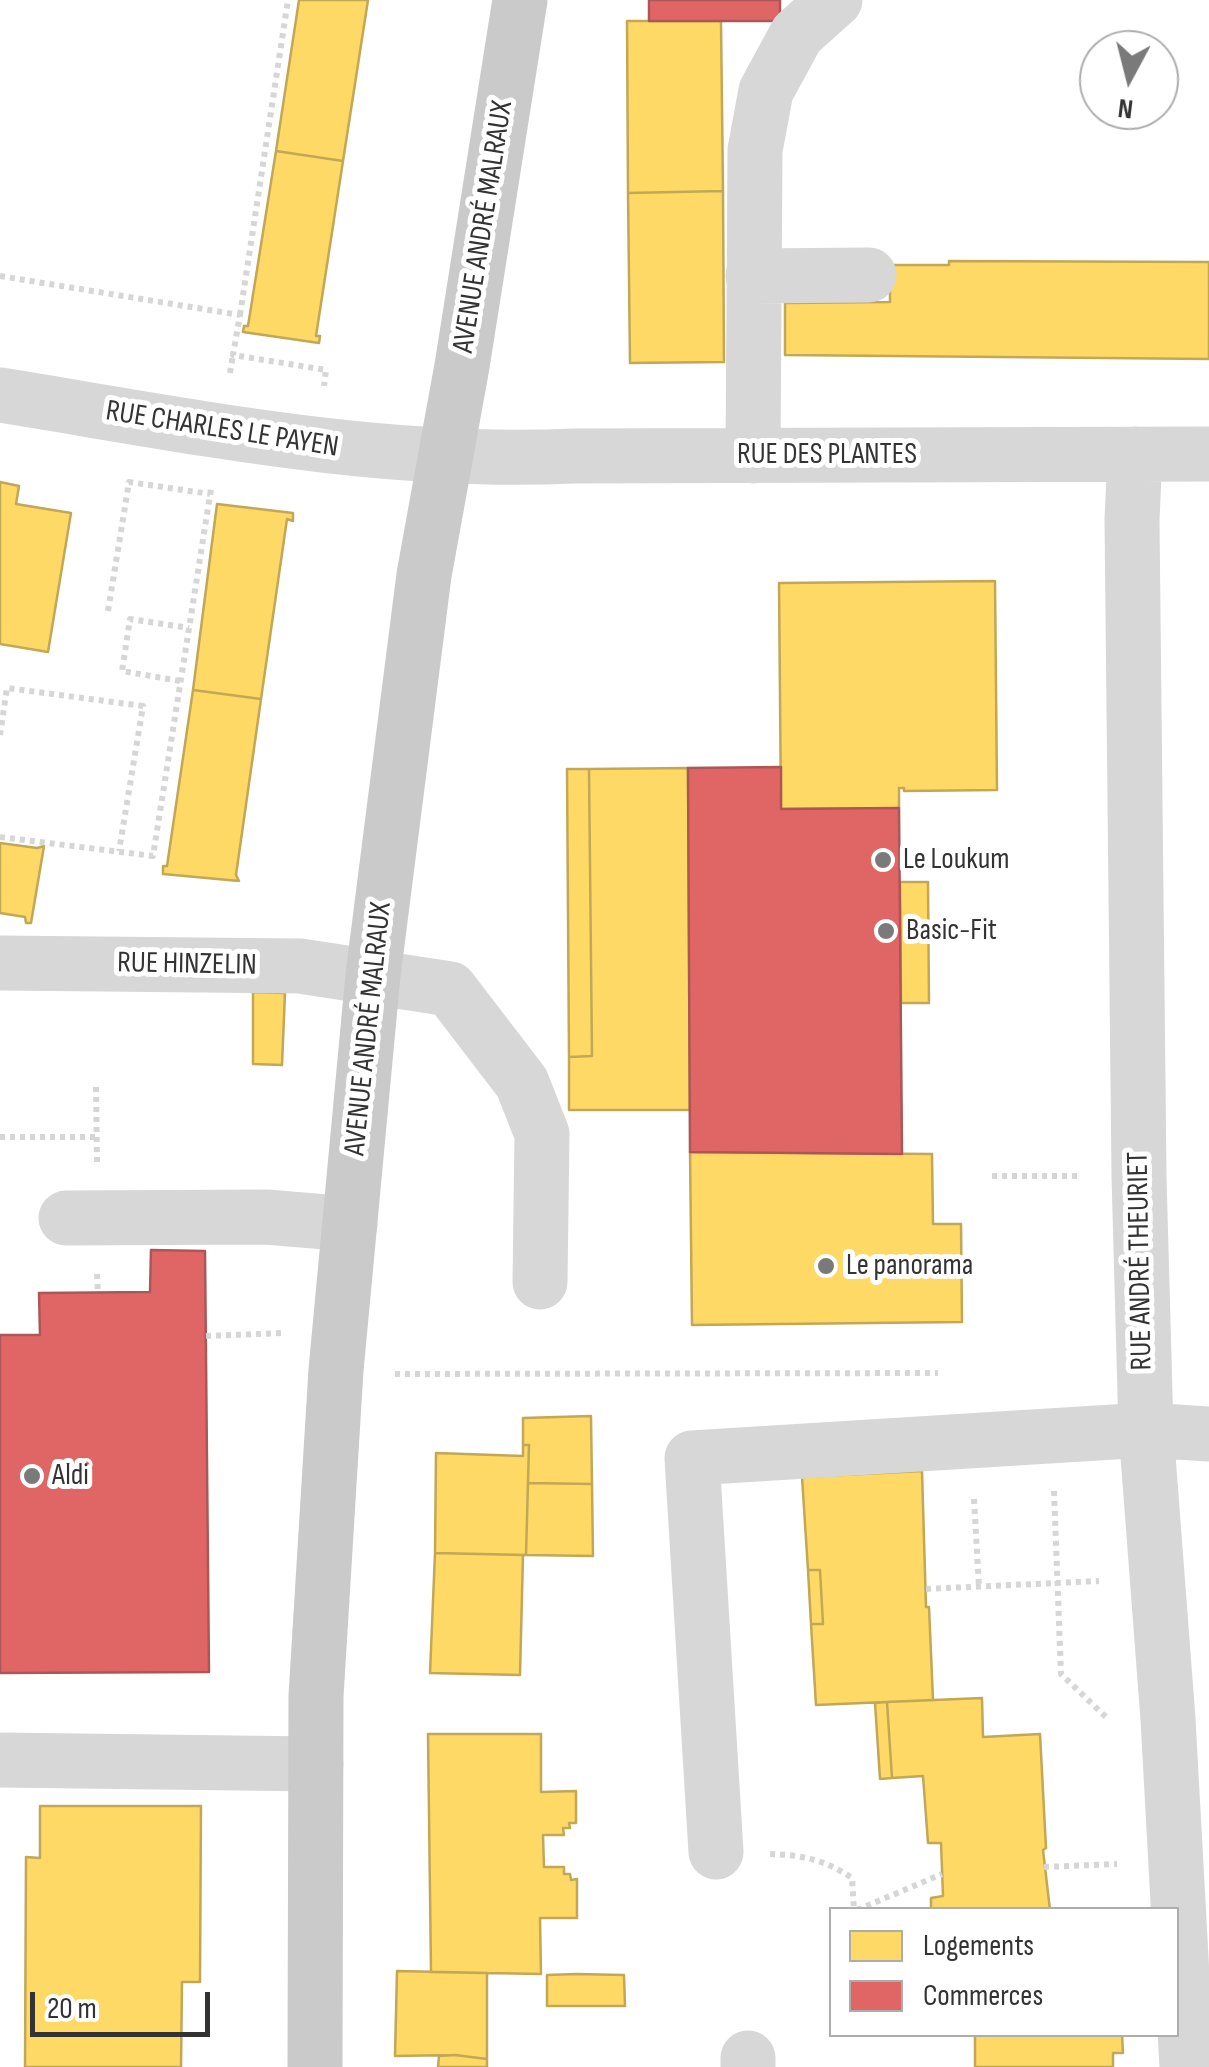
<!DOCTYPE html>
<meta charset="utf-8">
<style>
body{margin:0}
#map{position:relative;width:1209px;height:2067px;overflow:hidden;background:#fff;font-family:"Sofia Sans Condensed",sans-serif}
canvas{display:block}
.legend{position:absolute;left:829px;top:1907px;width:350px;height:130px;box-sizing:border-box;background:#fff;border:2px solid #adadad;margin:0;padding:12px 18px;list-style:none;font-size:30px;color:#333}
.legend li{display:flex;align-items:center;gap:20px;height:50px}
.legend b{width:50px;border:2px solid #adadad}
.north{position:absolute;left:1079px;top:30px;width:100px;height:100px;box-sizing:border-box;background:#fff;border:2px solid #adadad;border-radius:50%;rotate:187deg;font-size:28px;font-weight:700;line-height:40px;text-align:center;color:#333}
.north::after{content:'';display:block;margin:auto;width:35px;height:45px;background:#7a7a7a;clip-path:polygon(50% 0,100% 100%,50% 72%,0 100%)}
.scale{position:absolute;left:30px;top:1992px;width:180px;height:45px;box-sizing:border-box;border:5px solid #333;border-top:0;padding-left:12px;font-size:30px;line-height:35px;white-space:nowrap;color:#333;-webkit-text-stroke:8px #fff;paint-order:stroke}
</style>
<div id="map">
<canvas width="1209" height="2067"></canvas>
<ul class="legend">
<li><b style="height:28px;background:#ffd966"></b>Logements</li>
<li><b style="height:28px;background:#e06666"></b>Commerces</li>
</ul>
<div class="north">N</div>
<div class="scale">20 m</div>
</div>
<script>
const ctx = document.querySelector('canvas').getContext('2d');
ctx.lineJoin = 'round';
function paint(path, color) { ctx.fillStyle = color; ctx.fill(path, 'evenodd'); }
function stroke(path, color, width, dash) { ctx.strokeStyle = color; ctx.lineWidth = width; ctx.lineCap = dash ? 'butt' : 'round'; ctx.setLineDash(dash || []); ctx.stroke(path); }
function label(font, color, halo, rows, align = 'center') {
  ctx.font = font + ' "Sofia Sans Condensed",sans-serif'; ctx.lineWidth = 10; ctx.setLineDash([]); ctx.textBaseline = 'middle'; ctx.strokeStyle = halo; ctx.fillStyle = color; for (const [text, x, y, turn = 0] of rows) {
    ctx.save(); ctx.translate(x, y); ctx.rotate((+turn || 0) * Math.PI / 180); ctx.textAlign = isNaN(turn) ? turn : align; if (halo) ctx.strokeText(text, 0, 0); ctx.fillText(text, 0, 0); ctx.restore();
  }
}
const homes = new Path2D(`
 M 299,0 L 368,0 L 343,161 L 276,151 Z
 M 627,21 L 721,21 L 723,191 L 628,193 Z
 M 276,151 L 343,161 L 316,336 L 320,336 L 319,343 L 243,332 L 244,326 L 248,326 Z
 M 723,191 L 724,362 L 630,363 L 628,193 Z
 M 949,261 L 1209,262 L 1209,359 L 785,355 L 785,303 L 890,302 L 890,265 L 949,265 Z
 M 0,482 L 19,486 L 16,504 L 71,513 L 48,652 L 0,644 Z
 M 217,504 L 293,513 L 293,521 L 287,519 L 261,699 L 193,690 Z
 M 995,581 L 997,790 L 904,791 L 904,788 L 899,788 L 899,808 L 781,809 L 779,583 Z
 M 193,690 L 261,699 L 236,875 L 239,881 L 163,874 L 163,866 L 167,866 Z
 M 688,768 L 690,1110 L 569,1110 L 569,1057 L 592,1056 L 589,769 Z
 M 567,769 L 589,769 L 592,1056 L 569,1057 Z
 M 0,843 L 37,848 L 44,846 L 31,923 L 26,923 L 25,917 L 0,913 Z
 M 900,882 L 928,882 L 929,1003 L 901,1003 Z
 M 253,992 L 285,993 L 282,1065 L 253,1064 Z
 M 690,1152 L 932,1154 L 933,1224 L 961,1224 L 962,1322 L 692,1325 Z
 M 591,1416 L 592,1484 L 528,1483 L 529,1445 L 523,1445 L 523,1418 Z
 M 523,1445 L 529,1445 L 526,1555 L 435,1553 L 436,1453 L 523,1456 Z
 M 922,1471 L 926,1607 L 929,1607 L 933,1700 L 816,1705 L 811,1624 L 823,1624 L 820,1570 L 808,1570 L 802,1477 Z
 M 528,1483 L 592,1484 L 593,1556 L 526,1555 Z
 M 435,1553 L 523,1555 L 520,1675 L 430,1673 Z
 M 808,1570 L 820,1570 L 823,1624 L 811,1624 Z
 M 982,1698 L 983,1737 L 1040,1734 L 1046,1848 L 1043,1850 L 1050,1910 L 931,1910 L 931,1898 L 943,1896 L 941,1843 L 928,1843 L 923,1776 L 892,1778 L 887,1702 Z
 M 887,1702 L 892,1778 L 880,1779 L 875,1703 Z
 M 428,1734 L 541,1734 L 541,1792 L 576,1791 L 576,1823 L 569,1823 L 570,1828 L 563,1828 L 564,1835 L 543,1835 L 544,1867 L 564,1867 L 564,1874 L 570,1874 L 571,1880 L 577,1879 L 577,1918 L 540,1918 L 541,1974 L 431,1972 Z
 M 40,1806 L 201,1806 L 200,1982 L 182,1982 L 181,2067 L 25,2067 L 26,1857 L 40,1858 Z
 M 397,1971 L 487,1973 L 487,2059 L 455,2055 L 395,2056 Z
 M 576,1974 L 624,1975 L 625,2006 L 547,2006 L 547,1975 Z
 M 975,2034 L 1122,2034 L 1123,2053 L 1113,2053 L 1113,2067 L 975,2067 Z
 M 455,2055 L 487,2059 L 487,2067 L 438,2067 L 439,2056 Z`);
paint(homes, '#ffd966');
stroke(homes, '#c2a757', 2.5);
const shops = new Path2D(`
 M 649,0 L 780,0 L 780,21 L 649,21 Z
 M 781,767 L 781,809 L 899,808 L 902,1154 L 690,1152 L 688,768 Z
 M 151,1250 L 205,1251 L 209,1672 L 0,1673 L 0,1335 L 40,1335 L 39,1293 L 150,1292 Z`);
paint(shops, '#e06666');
stroke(shops, '#ac5757', 2.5);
stroke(new Path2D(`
 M 0,276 L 240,315 L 233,355 L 326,370 L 324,386
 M 240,315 L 288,0
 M 230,373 L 233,355
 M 108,611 L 129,482 L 210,494
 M 180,681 L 122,671 L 130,619 L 189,628
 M 0,735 L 7,688 L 143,706 L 119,851
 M 0,837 L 153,856 L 211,489
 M 96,1087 L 97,1162
 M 0,1137 L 96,1137
 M 992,1176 L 1082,1176
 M 97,1274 L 98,1293
 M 206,1336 L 284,1333
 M 395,1374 L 938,1373
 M 1054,1491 L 1061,1674 L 1108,1719
 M 974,1499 L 979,1587
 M 926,1589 L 1099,1581
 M 770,1854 C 803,1855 825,1860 852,1878 L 854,1910
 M 1044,1867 L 1117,1864
 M 857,1910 L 942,1874`), '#d6d6d6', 6, [5, 5]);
stroke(new Path2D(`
 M 753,276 L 869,275
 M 0,395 C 191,426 380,465 574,456 L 1209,454
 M 1135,454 L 1132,520 L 1139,1176 L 1146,1430 L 1168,1719 L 1187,2067
 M 753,456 L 755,150 L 766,91 L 797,34 L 835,0
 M 0,963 L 300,966 L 450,989 L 522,1083 L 542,1134 L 540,1282
 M 66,1218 L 266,1217 L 350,1224
 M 0,1760 L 316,1764
 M 716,1852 L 692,1458 L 1146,1430 L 1209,1434
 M 748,2058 L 748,2067`), '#d7d7d7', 55);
stroke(new Path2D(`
 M 315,2067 L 316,1696 L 336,1370 L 373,975 L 424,575 L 462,366 L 520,0`), '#cacaca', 55);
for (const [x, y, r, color] of [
 [883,860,10,"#7a7a7a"],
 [886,931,10,"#7a7a7a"],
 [826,1266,10,"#7a7a7a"],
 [32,1476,10,"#7a7a7a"]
]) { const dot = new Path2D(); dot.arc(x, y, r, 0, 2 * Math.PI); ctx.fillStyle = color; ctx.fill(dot); stroke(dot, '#fff', 4); }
label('30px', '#333', '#fff', [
 ["AVENUE ANDRÉ MALRAUX",484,227,-81],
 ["RUE CHARLES LE PAYEN",222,430,9],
 ["RUE DES PLANTES",827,455],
 ["RUE HINZELIN",187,965,1],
 ["AVENUE ANDRÉ MALRAUX",369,1029,-84],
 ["RUE ANDRÉ THEURIET",1141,1261,-91]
]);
label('30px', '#333', '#fff', [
 ["Le Loukum",903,860],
 ["Basic-Fit",906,931],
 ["Le panorama",846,1266],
 ["Aldi",52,1476]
], 'left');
</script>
